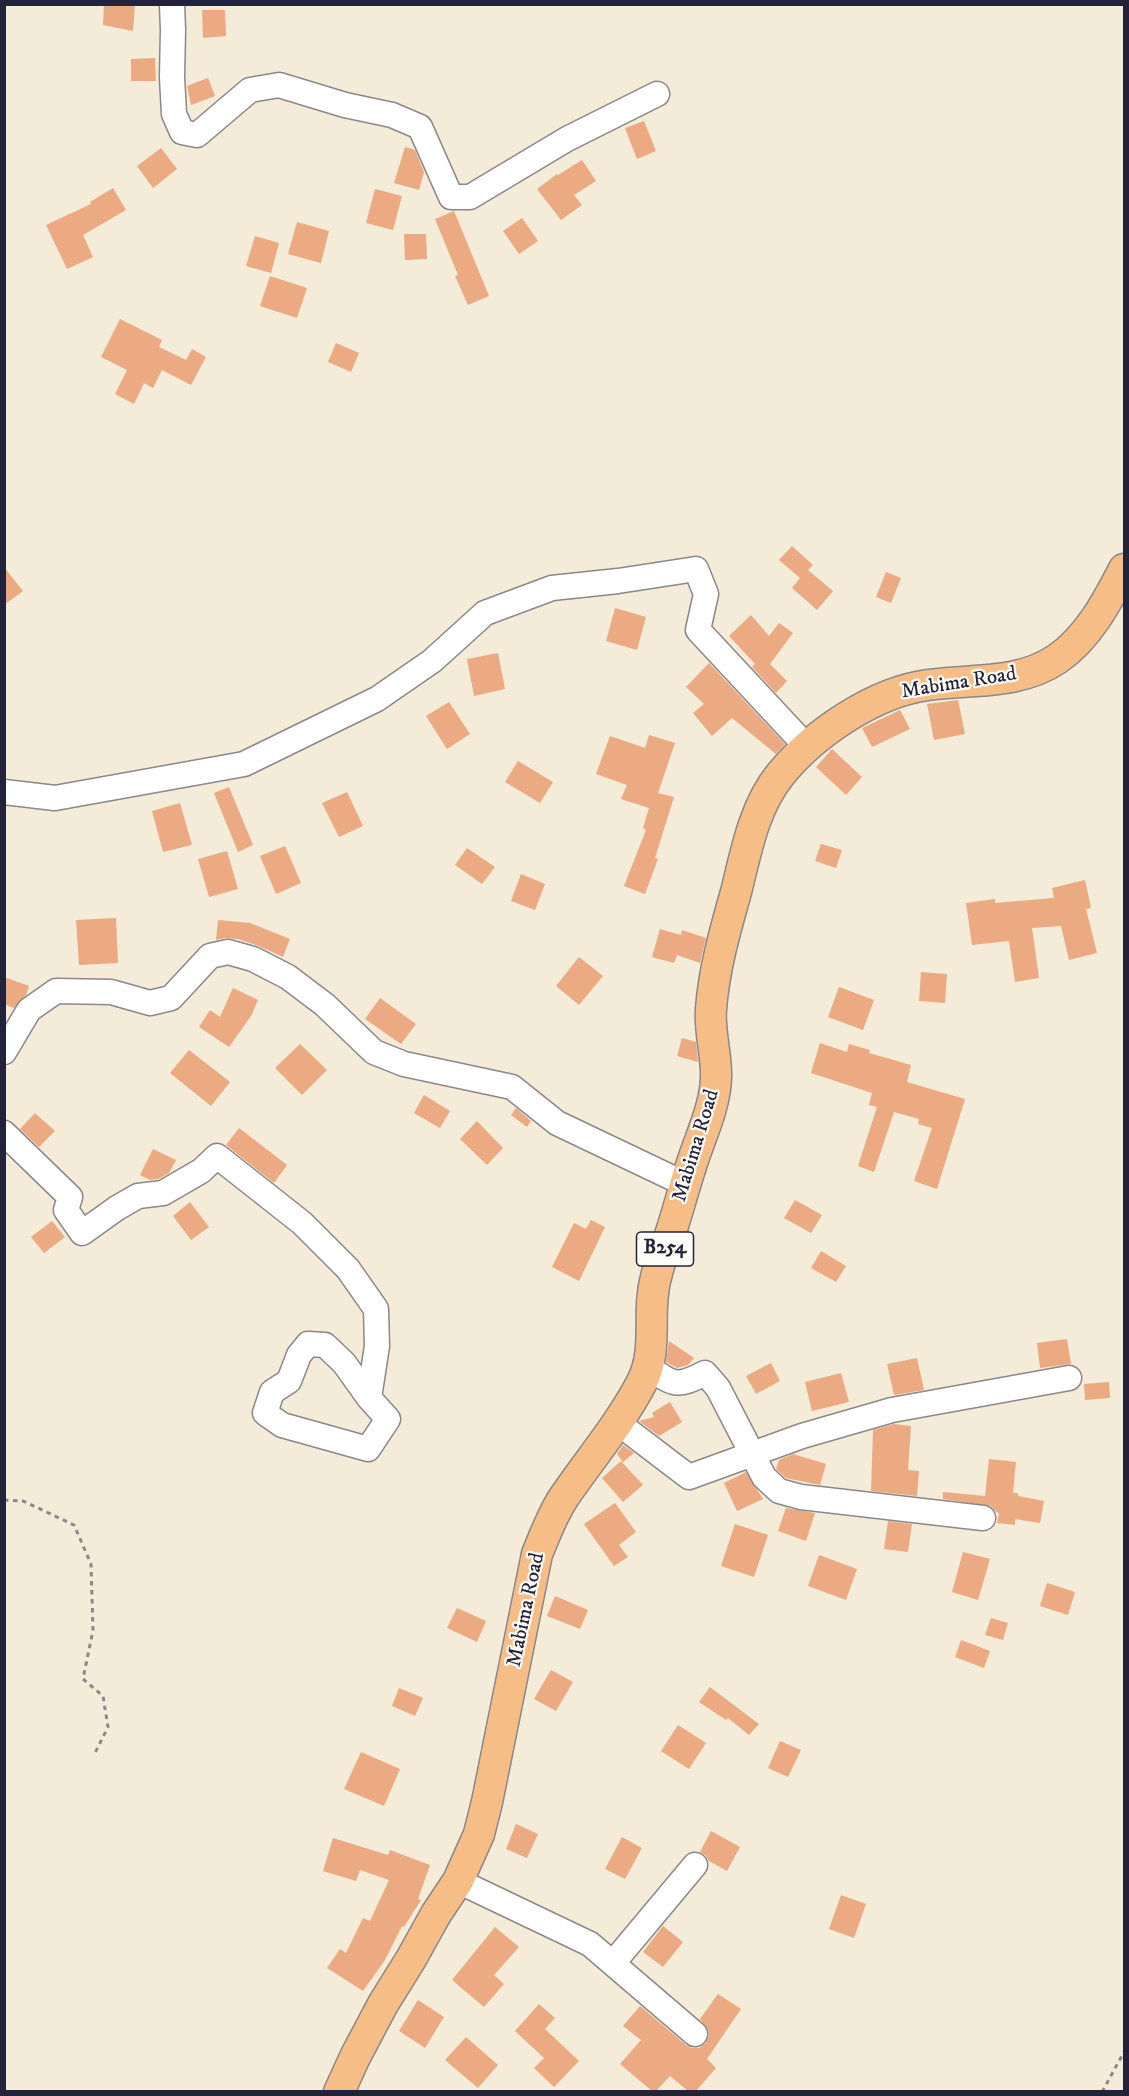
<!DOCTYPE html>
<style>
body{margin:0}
#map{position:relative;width:1129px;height:2096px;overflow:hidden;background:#f4ecd8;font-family:"IM FELL DW Pica",serif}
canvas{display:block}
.frame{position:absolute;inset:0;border:6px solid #22223b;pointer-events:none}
</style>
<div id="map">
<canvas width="1129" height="2096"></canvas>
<div class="frame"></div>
</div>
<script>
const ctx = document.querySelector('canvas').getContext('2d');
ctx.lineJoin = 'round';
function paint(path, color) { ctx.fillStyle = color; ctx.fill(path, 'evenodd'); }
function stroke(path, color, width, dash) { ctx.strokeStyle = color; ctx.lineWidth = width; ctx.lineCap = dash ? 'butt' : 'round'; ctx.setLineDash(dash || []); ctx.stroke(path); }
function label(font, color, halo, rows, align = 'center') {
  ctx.font = font + ' "IM FELL DW Pica",serif'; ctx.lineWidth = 4.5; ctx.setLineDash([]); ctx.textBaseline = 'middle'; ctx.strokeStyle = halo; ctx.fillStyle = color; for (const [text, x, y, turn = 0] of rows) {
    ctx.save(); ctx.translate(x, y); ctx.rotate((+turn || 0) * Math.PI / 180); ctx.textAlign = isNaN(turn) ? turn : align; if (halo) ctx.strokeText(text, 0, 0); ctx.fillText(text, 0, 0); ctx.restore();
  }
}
paint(new Path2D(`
 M 104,4 L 135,4 L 133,31 L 103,25 Z
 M 202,10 L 225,10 L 226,36 L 203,38 Z
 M 155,58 L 156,81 L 131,81 L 131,59 Z
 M 208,78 L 215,96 L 191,105 L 187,86 Z
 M 644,121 L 656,151 L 637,159 L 625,128 Z
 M 405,147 L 415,150 L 424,172 L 419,190 L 394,183 Z
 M 161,148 L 177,169 L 153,188 L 137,166 Z
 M 582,160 L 596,181 L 574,195 L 582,205 L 561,220 L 537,189 L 557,174 L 558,175 Z
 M 113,188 L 126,210 L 83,235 L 93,257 L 67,269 L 46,225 L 91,204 L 90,202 Z
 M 375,189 L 402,196 L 393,230 L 366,223 Z
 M 454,211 L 489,296 L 468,305 L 455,276 L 458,275 L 435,219 Z
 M 522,218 L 538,241 L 519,254 L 503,231 Z
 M 297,222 L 329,231 L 321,263 L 288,254 Z
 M 404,234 L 426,234 L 427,259 L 405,260 Z
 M 255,236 L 279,243 L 271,273 L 246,266 Z
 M 270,276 L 307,288 L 297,318 L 260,306 Z
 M 120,319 L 162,340 L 159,347 L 186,360 L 192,349 L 206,357 L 191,385 L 162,370 L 153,388 L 144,383 L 134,404 L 115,394 L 127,370 L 101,357 Z
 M 336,343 L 359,353 L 351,372 L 328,362 Z
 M 792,546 L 813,565 L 808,570 L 833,591 L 817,610 L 792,588 L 800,578 L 779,560 Z
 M 4,567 L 23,591 L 4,605 Z
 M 886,572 L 901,578 L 891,603 L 876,597 Z
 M 615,608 L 646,617 L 637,650 L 606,641 Z
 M 751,615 L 769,636 L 779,623 L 793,633 L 770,664 L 787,681 L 776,693 L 752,667 L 755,664 L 729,636 Z
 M 498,653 L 505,689 L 474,696 L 467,659 Z
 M 709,663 L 785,744 L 776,754 L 732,718 L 712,736 L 693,713 L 704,704 L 686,687 Z
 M 958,700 L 965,734 L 934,740 L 927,704 Z
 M 449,702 L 470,734 L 447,749 L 426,716 Z
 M 900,710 L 910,729 L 872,747 L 862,728 Z
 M 649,735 L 675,743 L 658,793 L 674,797 L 655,858 L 658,859 L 645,894 L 624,886 L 646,830 L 643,828 L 649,808 L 621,799 L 627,785 L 596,774 L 610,736 L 645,748 Z
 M 832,749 L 862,777 L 846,795 L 816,767 Z
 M 518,761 L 553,782 L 540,803 L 505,782 Z
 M 229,787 L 253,845 L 238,852 L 214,793 Z
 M 347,792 L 363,826 L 339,837 L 322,803 Z
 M 180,803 L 192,845 L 163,852 L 152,811 Z
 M 821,844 L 842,850 L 836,868 L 815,861 Z
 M 285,846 L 301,883 L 276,894 L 260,856 Z
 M 467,848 L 495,867 L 482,884 L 455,865 Z
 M 227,851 L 238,889 L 209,897 L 198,859 Z
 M 521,874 L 545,884 L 535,910 L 511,901 Z
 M 1085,880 L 1091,908 L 1086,909 L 1097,953 L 1069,960 L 1061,926 L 1032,928 L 1039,978 L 1015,982 L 1009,941 L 972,945 L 966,903 L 995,899 L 995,903 L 1054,898 L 1052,888 Z
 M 116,918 L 118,963 L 79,965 L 76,920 Z
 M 218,920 L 250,923 L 290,939 L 283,957 L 259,946 L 238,939 L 225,938 L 216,940 Z
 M 660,929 L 681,935 L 682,930 L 706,938 L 700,963 L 677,955 L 674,963 L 652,957 Z
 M 579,957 L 603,976 L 579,1005 L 556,986 Z
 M 921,972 L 947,974 L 945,1003 L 919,1001 Z
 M 4,977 L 29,986 L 26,995 L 14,1008 L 4,1004 Z
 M 839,987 L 874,1000 L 863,1030 L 828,1017 Z
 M 233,988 L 258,1000 L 251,1016 L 229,1047 L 199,1027 L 210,1010 L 220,1017 Z
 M 380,998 L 416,1024 L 401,1044 L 365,1019 Z
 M 682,1038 L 696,1042 L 698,1062 L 677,1056 Z
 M 820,1043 L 847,1052 L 849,1044 L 870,1050 L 869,1053 L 911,1065 L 907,1082 L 965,1099 L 937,1189 L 914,1181 L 932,1128 L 918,1124 L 919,1119 L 894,1112 L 874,1172 L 858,1166 L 877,1107 L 869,1105 L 872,1093 L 811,1073 Z
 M 300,1044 L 327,1070 L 302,1095 L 275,1068 Z
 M 189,1050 L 230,1082 L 211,1106 L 170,1073 Z
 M 424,1095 L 450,1111 L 440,1128 L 414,1113 Z
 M 516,1108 L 531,1121 L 527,1127 L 511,1115 Z
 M 35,1113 L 55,1131 L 39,1147 L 20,1129 Z
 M 477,1121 L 503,1148 L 487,1165 L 460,1139 Z
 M 239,1128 L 287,1165 L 274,1183 L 226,1145 Z
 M 153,1149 L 176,1160 L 169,1173 L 158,1179 L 150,1180 L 140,1175 Z
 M 795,1200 L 822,1215 L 811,1233 L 784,1218 Z
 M 190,1202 L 209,1227 L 191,1240 L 173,1216 Z
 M 591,1220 L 605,1227 L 579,1281 L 552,1267 L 574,1223 L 586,1229 Z
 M 52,1221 L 65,1237 L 44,1253 L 31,1237 Z
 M 821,1251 L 846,1266 L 836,1282 L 811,1268 Z
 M 1067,1339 L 1071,1364 L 1040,1368 L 1037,1343 Z
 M 669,1341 L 694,1358 L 688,1365 L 677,1368 L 666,1362 Z
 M 917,1358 L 924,1390 L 894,1395 L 887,1364 Z
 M 771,1363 L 780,1381 L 756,1394 L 746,1376 Z
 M 841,1373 L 849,1402 L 812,1411 L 805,1382 Z
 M 1109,1382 L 1110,1398 L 1085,1400 L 1084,1384 Z
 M 670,1402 L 682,1422 L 659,1436 L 639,1421 L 654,1417 L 652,1413 Z
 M 894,1424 L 911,1426 L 908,1470 L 919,1471 L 917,1496 L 871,1491 L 873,1430 Z
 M 623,1445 L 634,1453 L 623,1462 L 617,1454 Z
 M 793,1454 L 826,1464 L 820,1485 L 786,1478 L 776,1469 L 779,1460 Z
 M 989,1459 L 1016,1462 L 1013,1493 L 1018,1493 L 1018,1496 L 1044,1501 L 1040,1523 L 1015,1519 L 1015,1525 L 997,1523 L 999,1513 L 996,1512 L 991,1506 L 943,1499 L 943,1492 L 985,1496 Z
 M 621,1461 L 643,1485 L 623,1502 L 602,1478 Z
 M 746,1472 L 763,1499 L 737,1511 L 724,1483 Z
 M 615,1503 L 636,1532 L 619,1545 L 628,1557 L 614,1566 L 584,1524 Z
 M 786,1508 L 815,1513 L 806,1541 L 778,1531 Z
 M 888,1521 L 912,1524 L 908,1552 L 884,1549 Z
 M 735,1524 L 768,1535 L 754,1577 L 721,1566 Z
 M 963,1552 L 990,1559 L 978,1600 L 952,1592 Z
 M 819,1555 L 857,1569 L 846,1600 L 808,1586 Z
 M 1047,1583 L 1075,1592 L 1068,1615 L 1040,1606 Z
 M 555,1596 L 588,1610 L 580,1629 L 547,1616 Z
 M 457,1608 L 486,1621 L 477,1642 L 447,1628 Z
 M 991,1618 L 1008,1623 L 1003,1640 L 985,1635 Z
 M 961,1640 L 990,1651 L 984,1668 L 955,1657 Z
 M 551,1670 L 573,1682 L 556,1711 L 534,1699 Z
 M 710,1687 L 759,1724 L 749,1735 L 728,1718 L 726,1720 L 699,1702 Z
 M 399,1688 L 423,1698 L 415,1716 L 392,1706 Z
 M 678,1725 L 706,1743 L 689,1769 L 661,1751 Z
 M 780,1741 L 801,1750 L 788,1777 L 768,1768 Z
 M 361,1752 L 400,1769 L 384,1806 L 344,1789 Z
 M 516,1824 L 538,1834 L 527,1858 L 506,1849 Z
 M 711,1831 L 740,1847 L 727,1871 L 709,1861 L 705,1855 L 700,1852 Z
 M 622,1837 L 642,1848 L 625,1879 L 605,1869 Z
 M 333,1838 L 388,1855 L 390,1850 L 430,1865 L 418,1899 L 421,1900 L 404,1927 L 402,1926 L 385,1960 L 363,1991 L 327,1968 L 340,1949 L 346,1953 L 363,1918 L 370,1921 L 389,1880 L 360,1870 L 356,1881 L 323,1871 Z
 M 841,1895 L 866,1904 L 854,1938 L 829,1929 Z
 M 663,1926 L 683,1942 L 663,1967 L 643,1952 Z
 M 495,1927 L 519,1947 L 494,1975 L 504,1984 L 484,2007 L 452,1980 Z
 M 718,1994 L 741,2009 L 707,2059 L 716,2068 L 696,2091 L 688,2091 L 670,2076 L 656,2091 L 652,2091 L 620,2064 L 641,2040 L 623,2026 L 640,2006 L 686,2045 L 692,2048 L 699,2048 L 706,2043 L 709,2036 L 708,2029 L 700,2019 Z
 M 418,2000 L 444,2017 L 425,2048 L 399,2031 Z
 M 539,2004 L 555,2018 L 545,2029 L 579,2061 L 554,2087 L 534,2068 L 544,2058 L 515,2031 Z
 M 466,2037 L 498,2065 L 478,2088 L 445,2060 Z`), '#ebaa81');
const minor = new Path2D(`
 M 172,4 L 173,30 L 172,77 L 174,114 L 182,132 L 197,135 L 250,90 L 279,85 L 345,105 L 392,115 L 420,127 L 451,197 L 470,197 L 567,139 L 657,94
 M 4,792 L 55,798 L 244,764 L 377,699 L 432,661 L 485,613 L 552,588 L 618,581 L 696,569 L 706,594 L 698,630 L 806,746
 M 4,1052 L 29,1010 L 56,991 L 111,992 L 150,1003 L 171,998 L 210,956 L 228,952 L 253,959 L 288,977 L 325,1005 L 374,1052 L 404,1064 L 512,1087 L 557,1123 L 685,1184
 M 4,1133 L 70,1197 L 66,1210 L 82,1233 L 117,1208 L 138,1196 L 163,1193 L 201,1171 L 217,1156 L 302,1223 L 348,1269 L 376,1309 L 377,1346 L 369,1398
 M 308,1344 L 325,1345 L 344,1363 L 369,1398 L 388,1419 L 368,1449 L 282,1425 L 265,1413 L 272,1392 L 289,1381 L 299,1355 Z
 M 648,1367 C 674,1385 676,1388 705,1373 L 718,1388 L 764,1477 L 779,1491 L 801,1497 L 983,1518
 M 618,1423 L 689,1477 L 802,1436 L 892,1410 L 1069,1378
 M 458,1881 L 590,1944 L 695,2034
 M 613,1963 L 695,1865`);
const major = new Path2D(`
 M 339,2092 L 355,2057 L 383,2004 L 411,1959 L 436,1914 L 458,1881 L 479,1834 L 487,1802 L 537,1554 C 545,1535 552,1515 564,1497 C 590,1459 620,1424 642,1382 C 659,1348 646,1313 656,1277 C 659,1263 665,1249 670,1235 C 678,1211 684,1187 692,1163 C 701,1135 715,1107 716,1078 C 717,1055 709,1032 711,1009 C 714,969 725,931 736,892 C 746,852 754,807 780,775 C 814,733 875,692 928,685 C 971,679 1019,685 1057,659 C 1088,638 1107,602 1124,569`);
stroke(minor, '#8b878a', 27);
stroke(major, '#8b878a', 33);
stroke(new Path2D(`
 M 4,1500 L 23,1501 L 74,1525 L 91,1564 L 93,1630 L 83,1679 L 103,1696 L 108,1727 L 94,1755
 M 1102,2092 L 1124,2052`), '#8b878a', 3, [4.5, 4.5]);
stroke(minor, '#fff', 24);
stroke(major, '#f6be86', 30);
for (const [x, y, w] of [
 [665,1249,57]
]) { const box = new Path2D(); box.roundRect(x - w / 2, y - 17, w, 34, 4.5); ctx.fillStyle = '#fdfcf7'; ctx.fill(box); stroke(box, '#22223b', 1.5); }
label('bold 20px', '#22223b', null, [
 ["B254",665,1249]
]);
label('21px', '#22223b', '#fdfcf7', [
 ["Mabima Road",959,684,-9],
 ["Mabima Road",697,1146,-73],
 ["Mabima Road",527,1610,-78]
]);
</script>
